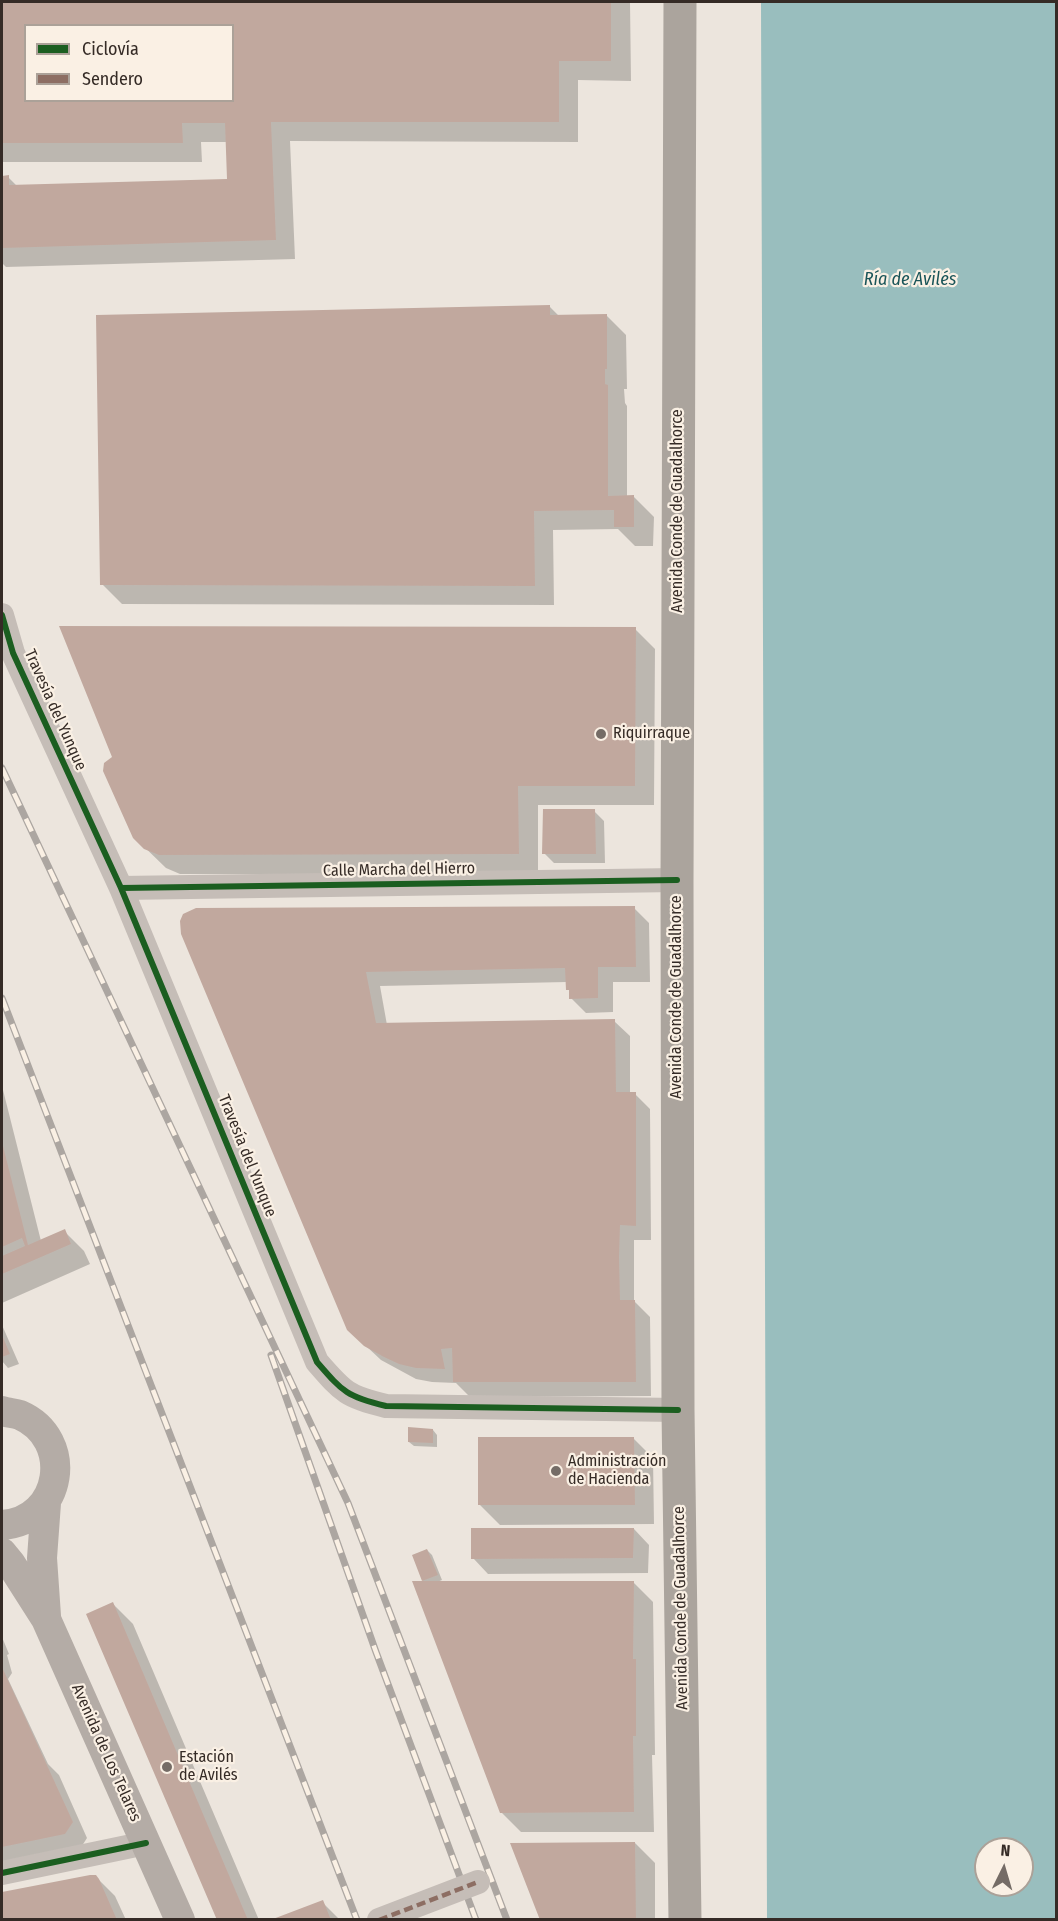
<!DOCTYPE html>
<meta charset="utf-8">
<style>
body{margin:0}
#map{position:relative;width:1058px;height:1921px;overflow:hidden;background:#ece5dd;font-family:"Fira Sans Condensed",sans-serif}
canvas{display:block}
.frame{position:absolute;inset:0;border:3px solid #352b26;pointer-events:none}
.legend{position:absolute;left:24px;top:24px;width:210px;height:78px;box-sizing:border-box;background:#faf0e4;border:2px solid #aba198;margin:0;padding:8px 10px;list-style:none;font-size:18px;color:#352b26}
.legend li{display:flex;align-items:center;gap:12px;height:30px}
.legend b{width:30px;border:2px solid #aba198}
.north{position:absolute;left:974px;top:1837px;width:60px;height:60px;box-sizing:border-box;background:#faf0e4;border:2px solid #aba198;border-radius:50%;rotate:5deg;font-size:16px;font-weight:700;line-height:24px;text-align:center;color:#352b26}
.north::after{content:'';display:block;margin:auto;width:21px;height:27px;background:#756c66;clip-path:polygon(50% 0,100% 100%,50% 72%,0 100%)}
</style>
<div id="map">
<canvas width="1058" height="1921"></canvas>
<div class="frame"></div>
<ul class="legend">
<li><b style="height:8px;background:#1b5e20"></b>Ciclovía</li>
<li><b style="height:8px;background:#8d6e63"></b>Sendero</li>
</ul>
<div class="north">N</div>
</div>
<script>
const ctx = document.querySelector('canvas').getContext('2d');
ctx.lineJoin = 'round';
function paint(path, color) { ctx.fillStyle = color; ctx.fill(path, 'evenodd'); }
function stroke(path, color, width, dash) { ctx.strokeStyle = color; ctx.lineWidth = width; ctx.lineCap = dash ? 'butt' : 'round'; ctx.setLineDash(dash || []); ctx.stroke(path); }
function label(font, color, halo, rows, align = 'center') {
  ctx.font = font + ' "Fira Sans Condensed",sans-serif'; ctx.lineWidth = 4.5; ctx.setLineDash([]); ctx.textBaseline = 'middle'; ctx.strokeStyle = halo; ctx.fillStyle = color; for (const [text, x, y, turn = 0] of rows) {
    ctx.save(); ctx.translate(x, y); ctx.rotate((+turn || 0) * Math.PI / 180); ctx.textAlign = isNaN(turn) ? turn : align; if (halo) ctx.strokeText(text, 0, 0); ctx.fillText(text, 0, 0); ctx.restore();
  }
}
paint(new Path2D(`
 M 761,2 L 1056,2 L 1056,1919 L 767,1919 ZM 986,1849 L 1022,1849 L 1022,1885 L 986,1885 Z`), '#99bebe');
paint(new Path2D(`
 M 2,2 L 630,2 L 631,81 L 578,80 L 578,142 L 290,141 L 295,259 L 6,267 L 2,263 L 2,177 L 8,177 L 17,186 L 229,181 L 227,142 L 201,142 L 202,162 L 2,162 ZM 26,26 L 232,26 L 232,100 L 26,100 Z
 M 550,307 L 559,316 L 606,315 L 626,335 L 627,389 L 624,389 L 625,403 L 627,406 L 627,497 L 634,497 L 654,517 L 653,546 L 635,546 L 618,529 L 553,530 L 554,605 L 122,604 L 102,584 Z
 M 635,629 L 655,649 L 654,805 L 538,805 L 538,874 L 180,874 L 166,868 L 134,837 Z
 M 594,811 L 604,821 L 605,863 L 554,863 L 544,853 Z
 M 634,908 L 649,923 L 650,982 L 613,982 L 613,1012 L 586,1013 L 571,998 L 567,982 L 380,986 L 387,1025 L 614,1021 L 630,1036 L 630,1094 L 635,1094 L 650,1109 L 651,1240 L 634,1240 L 634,1301 L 650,1317 L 651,1396 L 470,1397 L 456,1383 L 432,1382 L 416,1379 L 381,1360 L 365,1345 L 182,933 Z
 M 2,1086 L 41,1241 L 64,1231 L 84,1251 L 90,1264 L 2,1303 Z
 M 2,1325 L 19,1364 L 8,1368 L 2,1361 Z
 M 433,1430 L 437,1435 L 437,1447 L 414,1446 L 409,1442 Z
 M 633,1438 L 653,1458 L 654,1524 L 500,1525 L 480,1505 Z
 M 634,1529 L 649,1545 L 648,1573 L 488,1574 L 473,1558 Z
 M 427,1550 L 432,1555 L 442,1580 L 435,1583 L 633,1582 L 653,1602 L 655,1755 L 652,1755 L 654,1832 L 521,1832 L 501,1812 L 414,1555 Z
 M 113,1604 L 133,1624 L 259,1920 L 218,1920 Z
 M 2,1637 L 9,1654 L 7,1655 L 12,1673 L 8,1679 L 48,1764 L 59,1775 L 87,1838 L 80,1849 L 2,1871 Z
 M 635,1843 L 655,1863 L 655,1920 L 541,1920 Z
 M 95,1876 L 115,1896 L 126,1920 L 2,1920 L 2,1894 Z
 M 322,1902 L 340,1920 L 277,1920 Z`), '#0003');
paint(new Path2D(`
 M 2,2 L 611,2 L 611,61 L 559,61 L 559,122 L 271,122 L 276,240 L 2,248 L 2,176 L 9,175 L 9,185 L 227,179 L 225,123 L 182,123 L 183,143 L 2,143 ZM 26,26 L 232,26 L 232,100 L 26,100 Z
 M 550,305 L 550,315 L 607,314 L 607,369 L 605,369 L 605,384 L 608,385 L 608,496 L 634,495 L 634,527 L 614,527 L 614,510 L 534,511 L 535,586 L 100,585 L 96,315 Z
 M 59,626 L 636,627 L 635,786 L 518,786 L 519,854 L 159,855 L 144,849 L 133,838 L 103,771 L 104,763 L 112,757 Z
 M 543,809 L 595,809 L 596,854 L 542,854 Z
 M 635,906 L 636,967 L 598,967 L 598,998 L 569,999 L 569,990 L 566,990 L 565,968 L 366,972 L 376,1023 L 615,1019 L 616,1092 L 636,1092 L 636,1226 L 620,1225 L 619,1257 L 620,1300 L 635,1300 L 636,1382 L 453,1382 L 452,1348 L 441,1349 L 445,1369 L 416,1368 L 399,1364 L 384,1357 L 364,1346 L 347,1330 L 181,934 L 180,921 L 183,914 L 196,908 Z
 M 2,1142 L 28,1245 L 65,1229 L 71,1244 L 2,1274 L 2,1256 L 25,1246 L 22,1238 L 2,1247 Z
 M 2,1335 L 10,1354 L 2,1357 Z
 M 408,1427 L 433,1429 L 433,1443 L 408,1442 Z
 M 478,1437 L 634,1437 L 635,1505 L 478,1505 Z
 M 471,1528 L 634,1528 L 633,1558 L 471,1559 Z
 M 427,1549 L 438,1575 L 422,1581 L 412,1555 Z
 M 412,1581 L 634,1581 L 633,1659 L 636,1659 L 636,1736 L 633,1736 L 634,1812 L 500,1813 Z
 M 113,1602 L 248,1920 L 217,1920 L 86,1614 Z
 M 2,1667 L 73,1822 L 65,1834 L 2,1847 Z
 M 635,1842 L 636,1920 L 540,1920 L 510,1843 Z
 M 90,1875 L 96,1875 L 99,1879 L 117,1920 L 2,1920 L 2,1892 Z
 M 323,1900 L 331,1920 L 274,1920 L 273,1919 Z`), '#c1a89e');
stroke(new Path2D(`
 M 2,615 L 13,653 L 121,888 L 317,1362 C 343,1392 347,1397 386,1406 L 678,1410
 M 121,888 L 677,880
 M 2,1873 L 146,1843`), '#c5bdb7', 24);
stroke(new Path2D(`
 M 2,1411 C 7,1413 14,1413 20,1415 C 75,1439 63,1521 2,1525
 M 46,1503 L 42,1558 L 46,1616
 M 2,1553 L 11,1564 L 46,1619 L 180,1920`), '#b4aca6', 30);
stroke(new Path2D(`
 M 680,2 L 677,880 L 678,1410 L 685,1920`), '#aba49d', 33);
const rail = new Path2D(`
 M 2,768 L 348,1503 L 507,1920
 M 2,998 L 357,1920
 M 271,1355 L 376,1652 L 476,1920`);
stroke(rail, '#aca6a1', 7);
stroke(rail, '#faf0e4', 4.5, [14]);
stroke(new Path2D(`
 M 379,1920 L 478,1882`), '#c5bdb7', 24);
stroke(new Path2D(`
 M 379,1920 L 478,1882`), '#8d6e63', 4.5, [9, 4.5]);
stroke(new Path2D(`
 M 2,615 L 13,653 L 121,888 L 317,1362 C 343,1392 347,1397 386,1406 L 678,1410
 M 121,888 L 677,880
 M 2,1873 L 146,1843`), '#1b5e20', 6);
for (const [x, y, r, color] of [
 [601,734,6,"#756c66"],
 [556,1471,6,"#756c66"],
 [167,1767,6,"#756c66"]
]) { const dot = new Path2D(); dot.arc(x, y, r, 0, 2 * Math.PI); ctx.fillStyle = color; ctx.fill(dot); stroke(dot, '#faf0e4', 2); }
label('16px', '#352b26', '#faf0e4', [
 ["Avenida Conde de Guadalhorce",678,511,-90],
 ["Travesía del Yunque",55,710,66],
 ["Calle Marcha del Hierro",399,870,-1],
 ["Avenida Conde de Guadalhorce",677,997,-90],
 ["Travesía del Yunque",247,1156,68],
 ["Avenida Conde de Guadalhorce",681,1608,-91],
 ["Avenida de Los Telares",106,1753,66]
]);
label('16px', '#352b26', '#faf0e4', [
 ["Riquirraque",613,734],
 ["Administración",568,1462],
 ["de Hacienda",568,1480],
 ["Estación",179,1758],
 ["de Avilés",179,1776]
], 'left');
label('italic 18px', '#195458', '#faf0e4', [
 ["Ría de Avilés",910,280]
]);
</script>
